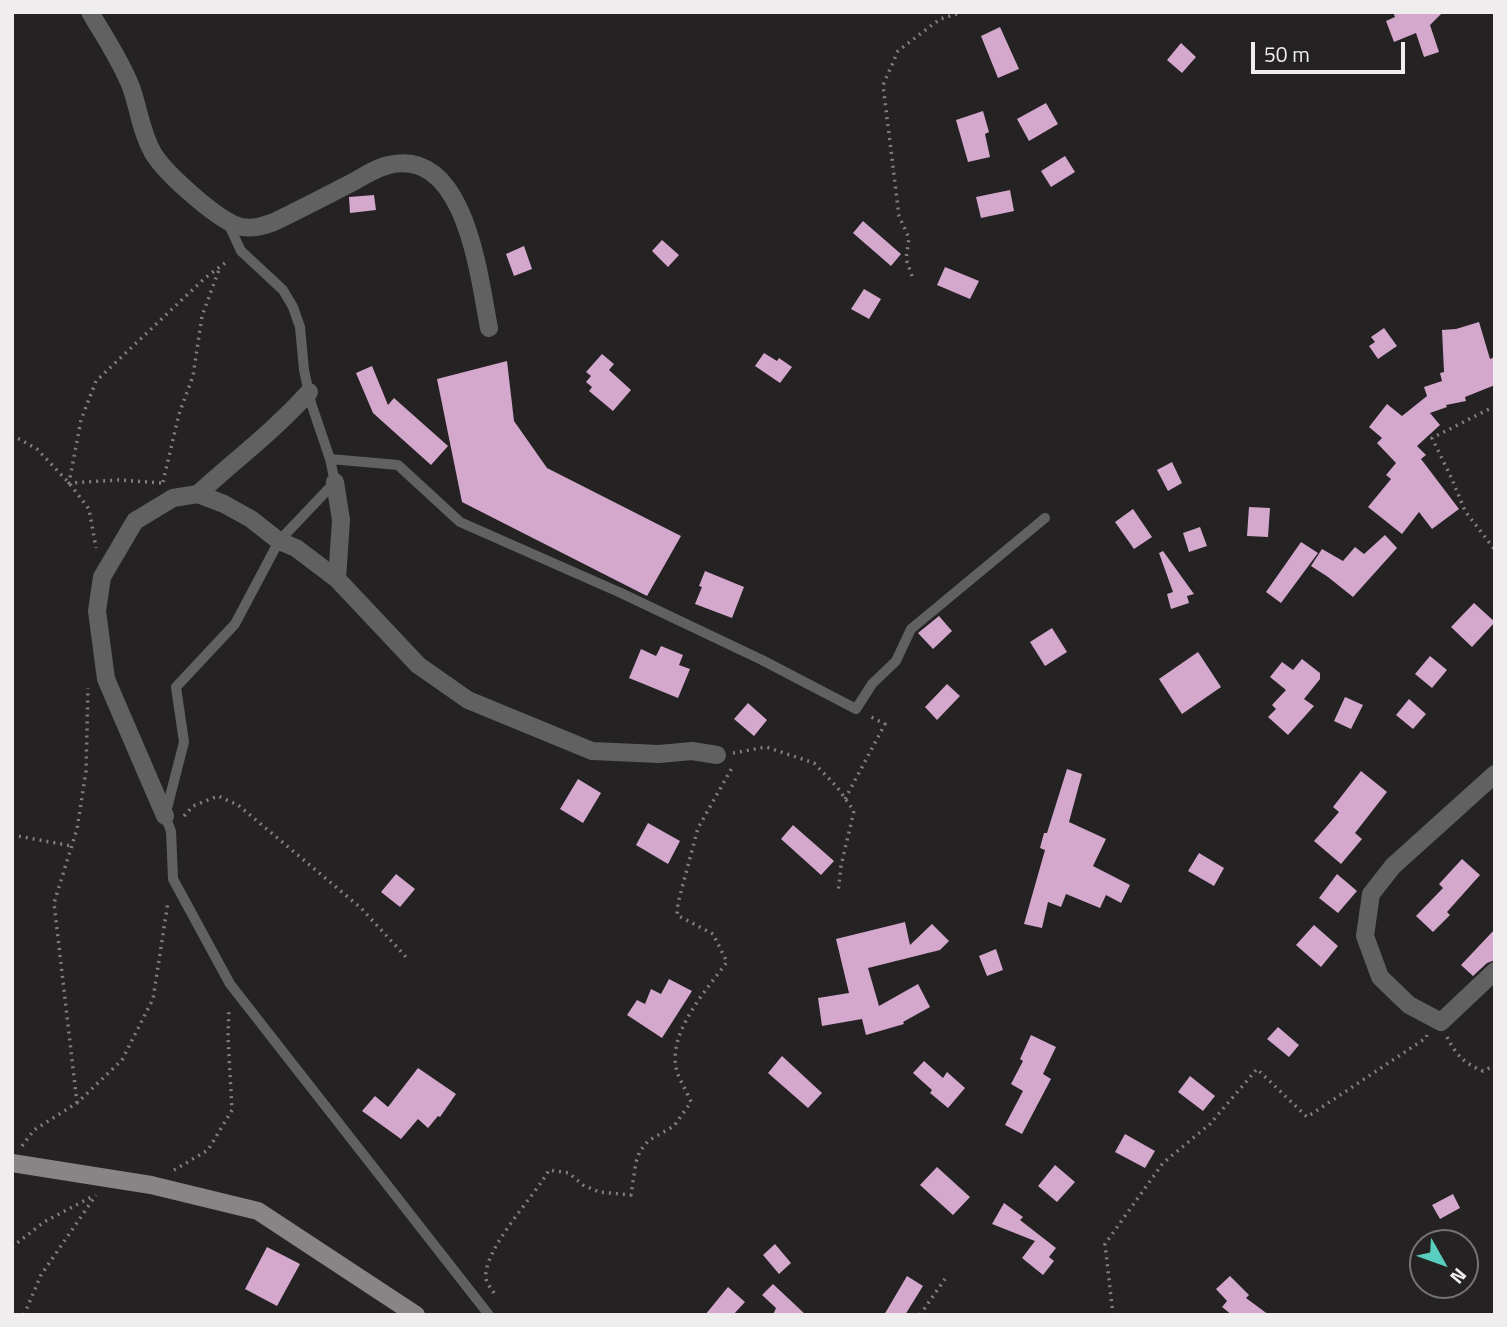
<!DOCTYPE html>
<style>
body{margin:0}
#map{position:relative;width:1507px;height:1327px;overflow:hidden;background:#242223;font-family:"Titillium Web",sans-serif}
canvas{display:block}
.frame{position:absolute;inset:0;border:14px solid #efedee;pointer-events:none}
.north{position:absolute;left:1409px;top:1229px;width:70px;height:70px;box-sizing:border-box;background:#242223;border:2px solid #757374;border-radius:50%;rotate:130deg;font-size:19px;font-weight:700;line-height:28px;text-align:center;color:#efedee}
.north::after{content:'';display:block;margin:auto;width:24px;height:32px;background:#59cebe;clip-path:polygon(50% 0,100% 100%,50% 72%,0 100%)}
.scale{position:absolute;left:1251px;top:42px;width:154px;height:32px;box-sizing:border-box;border:4px solid #efedee;border-top:0;padding-left:9px;font-size:21px;line-height:24px;white-space:nowrap;color:#efedee;-webkit-text-stroke:5px #242223;paint-order:stroke}
</style>
<div id="map">
<canvas width="1507" height="1327"></canvas>
<div class="frame"></div>
<div class="north">N</div>
<div class="scale">50 m</div>
</div>
<script>
const ctx = document.querySelector('canvas').getContext('2d');
ctx.lineJoin = 'round';
function paint(path, color) { ctx.fillStyle = color; ctx.fill(path, 'evenodd'); }
function stroke(path, color, width, dash) { ctx.strokeStyle = color; ctx.lineWidth = width; ctx.lineCap = dash ? 'butt' : 'round'; ctx.setLineDash(dash || []); ctx.stroke(path); }
paint(new Path2D(`
 M 1393,12 L 1443,12 L 1430,25 L 1439,52 L 1424,57 L 1416,33 L 1394,42 L 1386,21 L 1395,17 Z
 M 1000,27 L 1019,69 L 998,78 L 981,36 Z
 M 1181,43 L 1196,57 L 1182,73 L 1167,60 Z
 M 1046,103 L 1058,124 L 1029,141 L 1017,119 Z
 M 983,111 L 989,132 L 985,134 L 990,157 L 968,162 L 956,120 Z
 M 1065,156 L 1075,172 L 1051,187 L 1041,171 Z
 M 1010,190 L 1014,211 L 981,218 L 976,197 Z
 M 374,195 L 376,210 L 350,213 L 349,197 Z
 M 863,221 L 901,254 L 891,266 L 853,233 Z
 M 662,240 L 679,255 L 668,267 L 652,251 Z
 M 524,246 L 532,269 L 514,276 L 506,254 Z
 M 945,267 L 979,281 L 970,299 L 937,285 Z
 M 864,289 L 881,299 L 869,319 L 851,309 Z
 M 1479,322 L 1490,359 L 1495,357 L 1495,385 L 1465,397 L 1466,401 L 1446,405 L 1447,407 L 1430,413 L 1440,425 L 1417,446 L 1426,455 L 1421,459 L 1459,509 L 1432,529 L 1419,512 L 1402,534 L 1368,507 L 1391,479 L 1386,475 L 1396,463 L 1377,443 L 1382,438 L 1369,427 L 1387,404 L 1402,416 L 1427,396 L 1424,387 L 1442,381 L 1440,373 L 1444,372 L 1442,330 L 1456,329 Z
 M 1384,328 L 1397,346 L 1378,359 L 1369,346 L 1375,342 L 1371,337 Z
 M 764,353 L 777,361 L 779,358 L 792,367 L 780,383 L 755,366 Z
 M 602,354 L 614,364 L 609,370 L 631,390 L 613,411 L 589,391 L 592,387 L 586,382 L 591,376 L 586,372 Z
 M 507,361 L 514,421 L 547,468 L 681,536 L 647,596 L 462,502 L 437,379 Z
 M 372,366 L 388,405 L 394,398 L 448,446 L 431,465 L 373,413 L 356,373 Z
 M 1172,462 L 1182,483 L 1168,491 L 1157,470 Z
 M 1249,507 L 1270,508 L 1268,537 L 1247,536 Z
 M 1133,509 L 1152,537 L 1134,549 L 1115,522 Z
 M 1200,527 L 1207,546 L 1189,552 L 1183,533 Z
 M 1385,535 L 1397,548 L 1353,597 L 1328,577 L 1311,566 L 1322,549 L 1343,561 L 1355,547 L 1364,554 Z
 M 1301,542 L 1318,553 L 1281,603 L 1266,592 Z
 M 1163,551 L 1194,594 L 1187,596 L 1189,603 L 1171,609 L 1167,594 L 1173,592 L 1159,553 Z
 M 705,571 L 744,587 L 732,618 L 695,604 L 702,587 L 699,586 Z
 M 1474,603 L 1495,622 L 1472,647 L 1451,627 Z
 M 939,616 L 952,631 L 933,649 L 918,633 Z
 M 1052,628 L 1067,652 L 1045,666 L 1030,642 Z
 M 661,646 L 683,655 L 679,665 L 690,669 L 678,698 L 629,678 L 641,649 L 656,656 Z
 M 1198,652 L 1221,687 L 1182,714 L 1159,679 Z
 M 1430,656 L 1447,670 L 1432,688 L 1415,674 Z
 M 1302,659 L 1320,673 L 1320,679 L 1304,699 L 1314,706 L 1288,735 L 1268,717 L 1276,709 L 1272,705 L 1286,690 L 1270,677 L 1282,662 L 1293,670 Z
 M 947,684 L 960,696 L 937,720 L 925,707 Z
 M 1345,697 L 1363,705 L 1351,729 L 1334,721 Z
 M 1409,699 L 1426,714 L 1413,729 L 1396,715 Z
 M 748,703 L 767,720 L 754,736 L 734,719 Z
 M 1067,769 L 1082,774 L 1069,822 L 1106,839 L 1093,866 L 1130,885 L 1121,903 L 1106,895 L 1100,908 L 1066,894 L 1061,907 L 1048,902 L 1042,928 L 1024,924 L 1045,850 L 1040,848 L 1044,833 L 1047,833 Z
 M 1361,771 L 1387,792 L 1355,833 L 1362,839 L 1341,864 L 1314,841 L 1339,812 L 1333,807 Z
 M 578,779 L 601,793 L 583,823 L 560,809 Z
 M 648,823 L 680,841 L 668,864 L 636,845 Z
 M 793,825 L 834,861 L 821,875 L 781,839 Z
 M 1199,853 L 1224,868 L 1214,886 L 1188,871 Z
 M 1462,859 L 1480,875 L 1447,912 L 1450,915 L 1433,932 L 1416,916 L 1443,888 L 1439,884 Z
 M 396,874 L 415,889 L 400,907 L 381,892 Z
 M 1337,874 L 1357,891 L 1338,913 L 1319,898 Z
 M 905,922 L 910,945 L 932,924 L 949,941 L 940,950 L 868,968 L 879,1006 L 918,984 L 930,1007 L 903,1022 L 904,1024 L 866,1035 L 862,1019 L 822,1026 L 818,998 L 849,993 L 836,939 Z
 M 1314,925 L 1338,946 L 1321,967 L 1296,945 Z
 M 1495,929 L 1495,960 L 1487,963 L 1473,976 L 1461,965 Z
 M 996,949 L 1003,970 L 987,976 L 979,956 Z
 M 669,979 L 692,991 L 662,1038 L 627,1015 L 637,1000 L 645,1004 L 651,989 L 661,994 Z
 M 1278,1027 L 1299,1045 L 1289,1057 L 1267,1039 Z
 M 1031,1035 L 1056,1047 L 1043,1074 L 1051,1079 L 1022,1134 L 1005,1125 L 1023,1091 L 1011,1084 L 1023,1061 L 1020,1059 Z
 M 782,1056 L 822,1093 L 808,1108 L 768,1073 Z
 M 924,1061 L 943,1078 L 947,1072 L 965,1088 L 948,1108 L 930,1093 L 932,1090 L 913,1073 Z
 M 418,1068 L 456,1094 L 440,1117 L 438,1116 L 428,1128 L 418,1119 L 401,1139 L 362,1111 L 375,1096 L 388,1107 Z
 M 1190,1076 L 1215,1096 L 1203,1111 L 1178,1092 Z
 M 1125,1134 L 1155,1151 L 1145,1168 L 1115,1152 Z
 M 1055,1165 L 1075,1182 L 1057,1202 L 1038,1186 Z
 M 937,1167 L 970,1197 L 953,1215 L 920,1185 Z
 M 1453,1194 L 1460,1208 L 1440,1219 L 1432,1205 Z
 M 1004,1203 L 1023,1217 L 1020,1220 L 1056,1248 L 1049,1257 L 1054,1261 L 1043,1275 L 1022,1258 L 1035,1241 L 992,1224 Z
 M 775,1244 L 791,1263 L 779,1274 L 763,1255 Z
 M 267,1247 L 300,1264 L 277,1306 L 245,1289 Z
 M 907,1276 L 923,1286 L 905,1315 L 884,1315 Z
 M 1230,1276 L 1249,1295 L 1246,1298 L 1269,1315 L 1232,1315 L 1222,1307 L 1227,1301 L 1216,1289 Z
 M 773,1284 L 806,1315 L 773,1315 L 776,1308 L 762,1295 Z
 M 728,1287 L 745,1302 L 733,1315 L 705,1315 Z`), '#d4a7cc');
stroke(new Path2D(`
 M 912,276 L 906,259 L 909,238 L 899,216 L 883,85 L 898,51 L 940,19 L 964,12
 M 1495,406 L 1432,438 L 1451,477 L 1465,511 L 1495,550
 M 12,435 L 37,449 L 69,483 L 89,509 L 96,548
 M 163,482 L 179,414 L 193,376 L 202,316 L 220,267
 M 161,483 L 119,480 L 69,483 L 81,420 L 96,381 L 205,278 L 229,260
 M 733,753 L 766,747 L 814,763 L 837,787 L 854,811 L 841,866 L 838,893
 M 845,799 L 885,724 L 869,716
 M 184,816 L 193,806 L 218,796 L 238,805 L 361,908 L 406,957
 M 12,835 L 72,846
 M 1447,1037 C 1456,1055 1465,1064 1483,1071 L 1495,1065
 M 77,1103 L 54,903 L 77,829 L 86,771 L 88,688
 M 22,1146 L 34,1130 L 77,1103 L 122,1060 L 153,999 L 168,902
 M 174,1170 L 208,1150 L 232,1110 L 228,1038 L 229,1008
 M 12,1247 L 44,1222 L 93,1196
 M 494,1293 C 491,1288 487,1284 486,1279 C 482,1250 535,1196 549,1170 L 569,1173 L 583,1185 L 599,1192 L 631,1195 L 636,1162 L 640,1151 L 648,1141 L 674,1126 L 691,1102 C 687,1091 678,1079 676,1067 C 669,1031 707,989 727,962 L 713,934 L 677,915 L 678,903 L 698,828 L 733,766
 M 24,1315 L 41,1275 L 96,1195
 M 920,1315 L 945,1279
 M 1113,1315 L 1105,1244 L 1163,1163 L 1210,1124 L 1257,1069 L 1307,1117 L 1426,1038 L 1427,1035`), '#807e7f', 3.5, [2, 5]);
stroke(new Path2D(`
 M 227,221 L 241,251 L 283,290 L 293,307 L 300,327 L 304,370 L 311,403 L 330,459
 M 489,1315 L 230,984 L 173,879 L 171,831 L 165,816 L 184,742 L 176,687 L 235,624 L 279,541 L 335,482 L 330,459 L 398,465 L 460,522 L 621,593 L 762,660 L 856,709 L 872,684 L 896,661 L 911,629 L 1045,518`), '#626162', 10);
stroke(new Path2D(`
 M 90,12 C 104,36 121,61 131,87 C 139,109 141,132 153,153 C 165,173 220,223 242,227 C 254,229 263,226 274,222 C 301,209 328,195 355,181 C 366,175 377,167 389,165 C 466,147 479,277 489,328
 M 335,482 L 341,520 L 337,579 L 418,665 L 468,700 L 592,751 L 659,754 L 692,751 L 717,755
 M 198,494 C 235,460 275,430 309,392
 M 1495,774 L 1393,866 L 1371,894 L 1365,936 L 1380,977 L 1409,1005 L 1441,1022 L 1495,971
 M 165,816 L 106,679 L 97,611 L 102,577 L 135,521 L 173,498 L 198,494 L 224,504 L 251,519 L 279,541 L 296,548 L 337,579`), '#626162', 18);
stroke(new Path2D(`
 M 12,1163 L 151,1185 L 258,1211 L 416,1315`), '#878586', 18);
</script>
